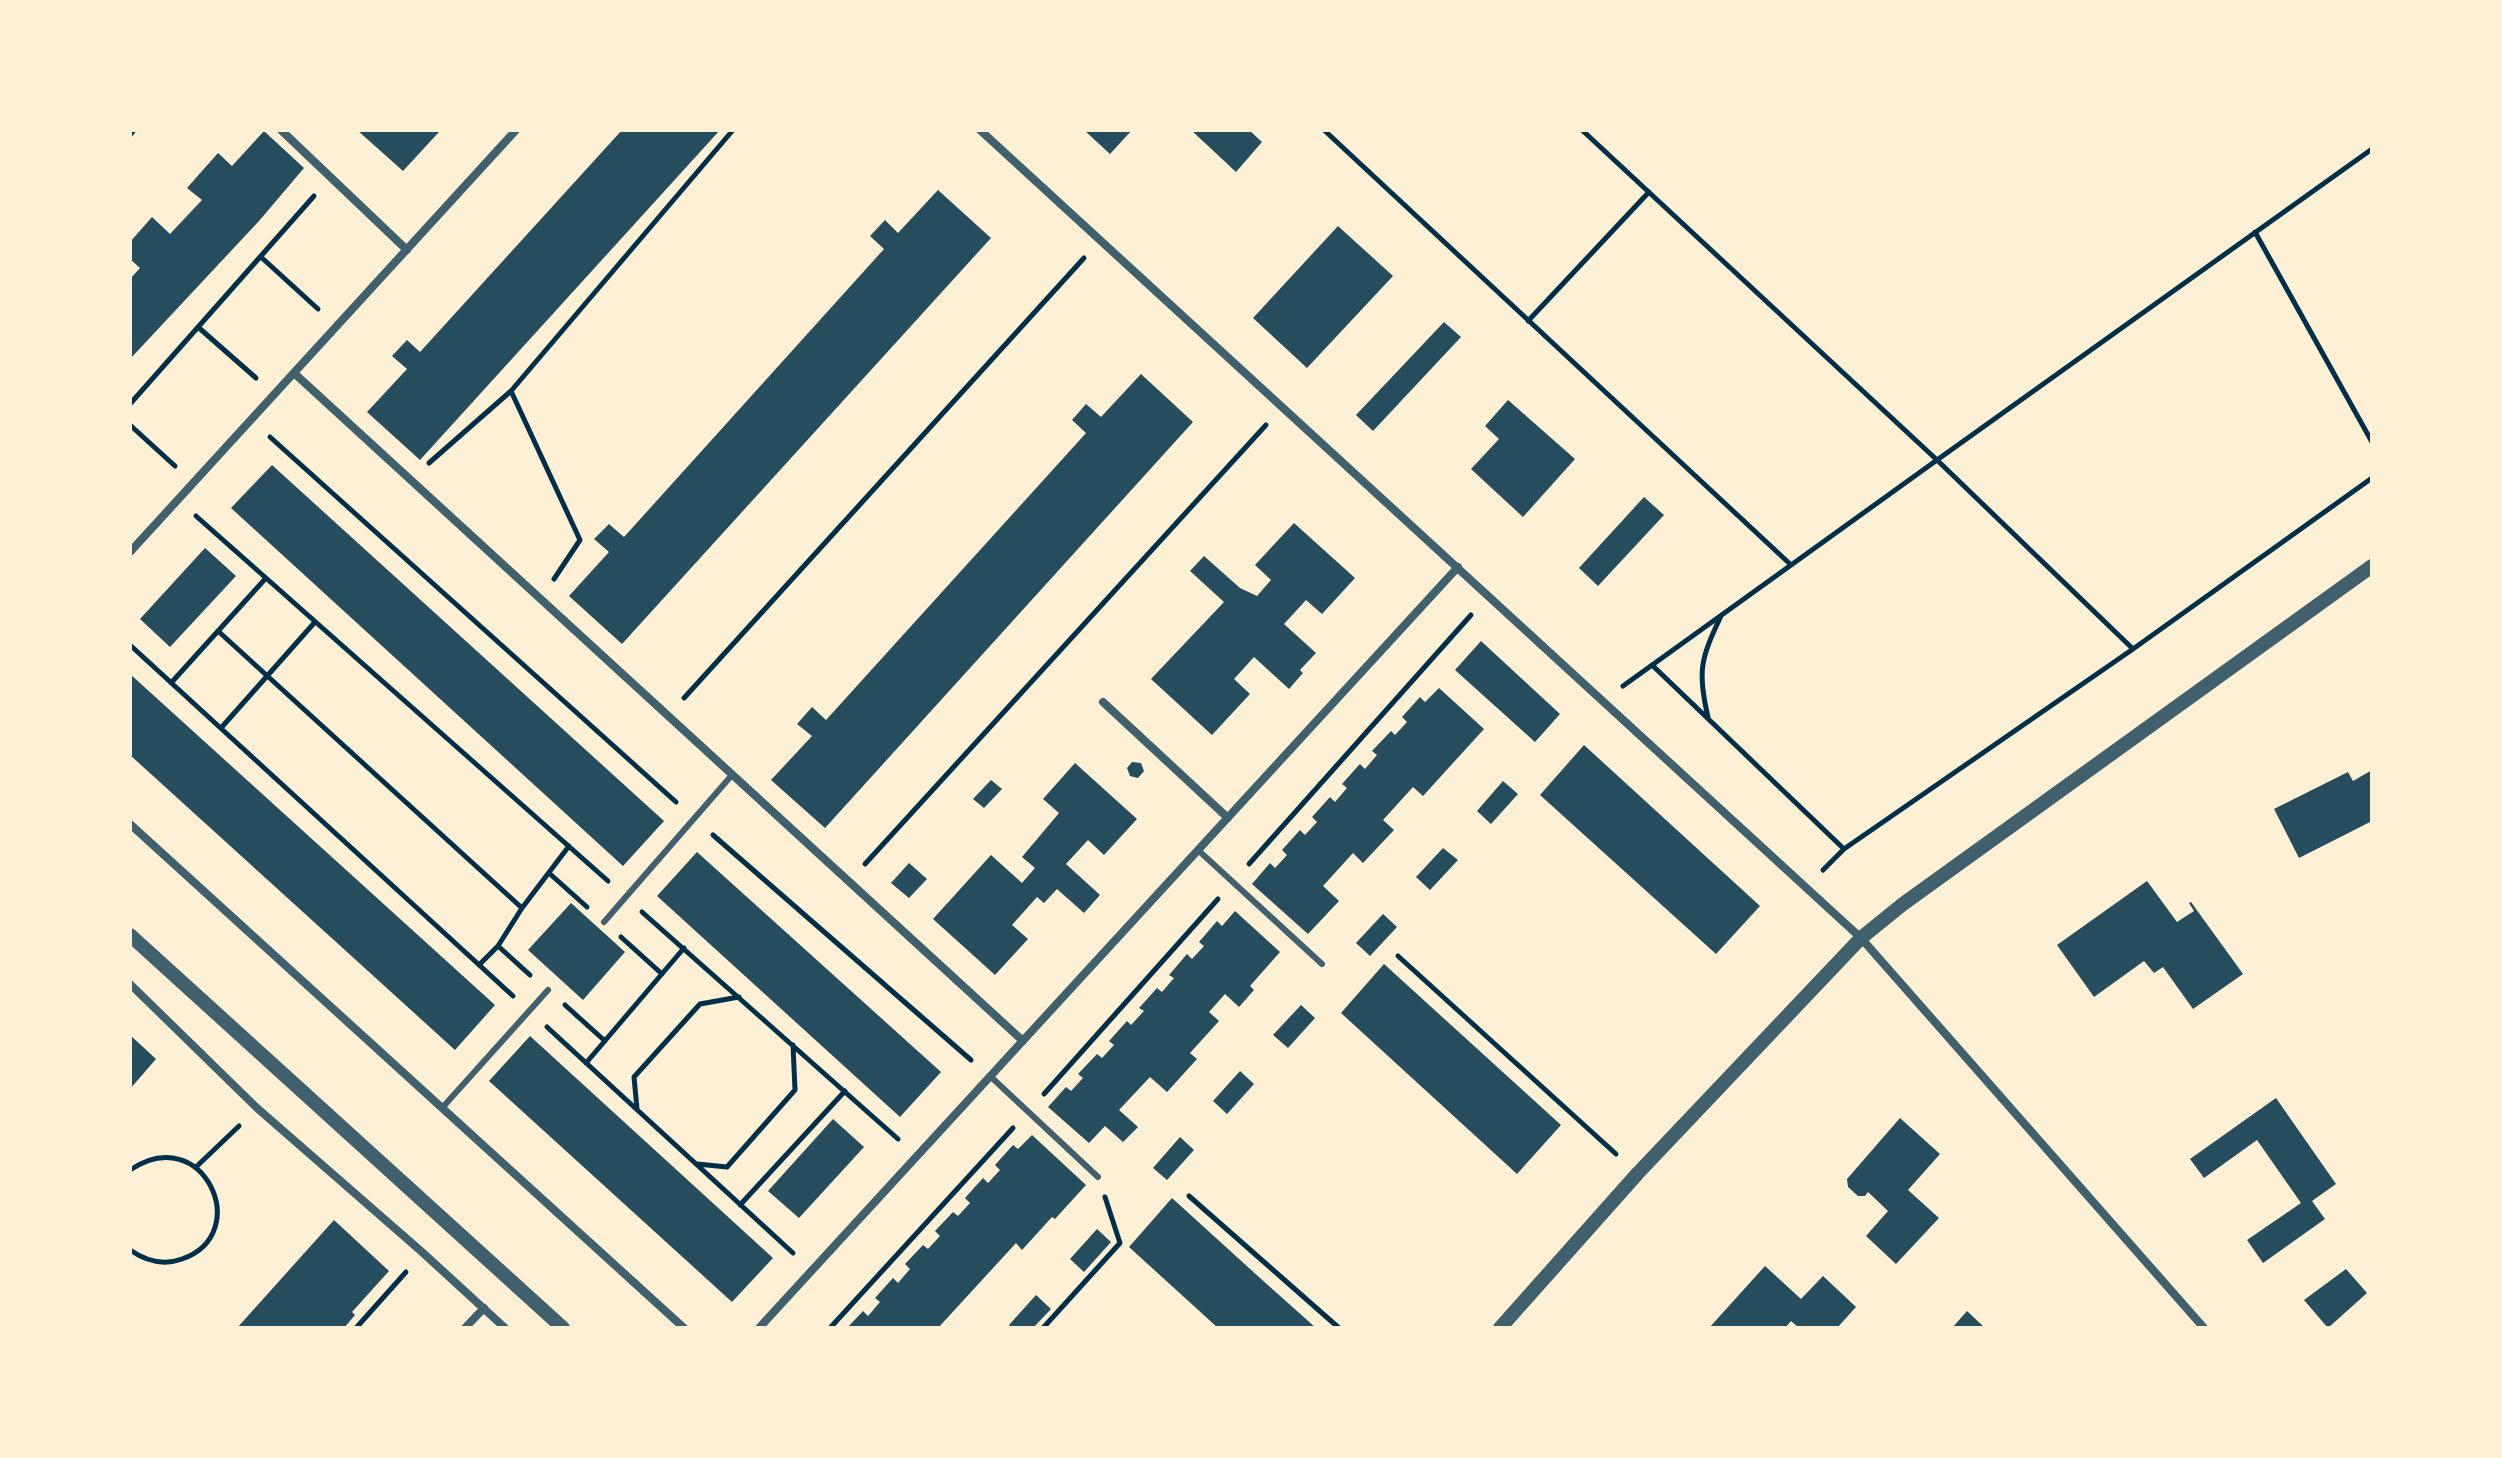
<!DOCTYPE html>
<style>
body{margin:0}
#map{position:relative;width:2502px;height:1458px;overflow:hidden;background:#fdf0d5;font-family:Inter,sans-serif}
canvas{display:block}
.frame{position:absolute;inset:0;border:132px solid #fdf0d5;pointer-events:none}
</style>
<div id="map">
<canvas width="2502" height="1458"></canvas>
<div class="frame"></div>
</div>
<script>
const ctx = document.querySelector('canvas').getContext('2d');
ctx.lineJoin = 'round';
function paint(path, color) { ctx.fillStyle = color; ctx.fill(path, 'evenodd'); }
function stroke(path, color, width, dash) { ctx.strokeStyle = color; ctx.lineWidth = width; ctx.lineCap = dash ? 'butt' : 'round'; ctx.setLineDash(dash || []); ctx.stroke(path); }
paint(new Path2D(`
 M 357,130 L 436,130 L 439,132 L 403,171 Z
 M 622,130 L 720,130 L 420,460 L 367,412 L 407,369 L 392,356 L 407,340 L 420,352 Z
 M 1084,130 L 1132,130 L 1110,154 Z
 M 1191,130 L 1249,130 L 1262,142 L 1236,172 Z
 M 264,131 L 304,168 L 259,221 L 130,359 L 130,279 L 140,268 L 130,259 L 130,242 L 152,217 L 170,234 L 202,200 L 187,188 L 218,153 L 232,166 Z
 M 938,190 L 991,238 L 622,644 L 569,596 L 609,552 L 594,539 L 609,524 L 624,537 L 884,249 L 870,236 L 885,220 L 898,233 Z
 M 1338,226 L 1393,276 L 1307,368 L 1253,318 Z
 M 1444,322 L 1461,337 L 1373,431 L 1356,415 Z
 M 1141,374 L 1193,422 L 825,828 L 771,780 L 812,736 L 797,724 L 812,707 L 826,720 L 1077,443 L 1086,433 L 1072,420 L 1086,404 L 1101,417 Z
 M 1508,400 L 1575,459 L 1523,517 L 1471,469 L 1499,439 L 1485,426 Z
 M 272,465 L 664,821 L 623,866 L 231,508 Z
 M 1644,497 L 1664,515 L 1598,586 L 1579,568 Z
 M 1294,523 L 1355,578 L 1322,614 L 1306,600 L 1284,624 L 1316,653 L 1300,670 L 1303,673 L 1289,689 L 1254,657 L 1234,679 L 1250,694 L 1212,735 L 1151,679 L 1224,602 L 1190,571 L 1204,556 L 1240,588 L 1257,596 L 1271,580 L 1255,565 Z
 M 205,548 L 236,576 L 170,647 L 140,619 Z
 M 1481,641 L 1560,714 L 1535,742 L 1455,670 Z
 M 130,674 L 495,1005 L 455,1050 L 130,755 Z
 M 1439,688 L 1484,729 L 1423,796 L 1413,787 L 1383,820 L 1394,830 L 1363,863 L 1353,853 L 1323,886 L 1339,901 L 1308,934 L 1252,884 L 1270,863 L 1275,868 L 1287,855 L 1282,850 L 1300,830 L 1305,835 L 1317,822 L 1312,817 L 1330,797 L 1335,802 L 1347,788 L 1342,784 L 1358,766 L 1360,764 L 1365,769 L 1377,755 L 1372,751 L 1391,731 L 1395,735 L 1407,722 L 1402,717 L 1420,697 L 1425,702 Z
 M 1584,745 L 1760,906 L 1716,954 L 1540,795 Z
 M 1132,762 L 1141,763 L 1144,771 L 1138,778 L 1130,776 L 1127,768 Z
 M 1075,763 L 1137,819 L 1104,855 L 1088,840 L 1066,864 L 1100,895 L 1084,913 L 1057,889 L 1044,903 L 1037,897 L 1012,925 L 1028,939 L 995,975 L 933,919 L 991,855 L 1022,883 L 1035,868 L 1022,857 L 1059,813 L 1043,799 Z
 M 2372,770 L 2372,821 L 2299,858 L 2274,809 L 2348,772 L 2353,781 Z
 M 991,780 L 1002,789 L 984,808 L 973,799 Z
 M 1503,781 L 1518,794 L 1491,824 L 1477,811 Z
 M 1443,848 L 1458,860 L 1430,890 L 1416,877 Z
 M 697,852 L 941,1072 L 900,1117 L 657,896 Z
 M 909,863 L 927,879 L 909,898 L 891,883 Z
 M 2147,881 L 2177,922 L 2194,911 L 2189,903 L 2191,902 L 2243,974 L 2193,1009 L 2163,967 L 2154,973 L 2144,961 L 2094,997 L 2057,945 Z
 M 571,903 L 625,952 L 583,1000 L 528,950 Z
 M 1235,911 L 1280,952 L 1250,986 L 1254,990 L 1239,1007 L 1225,994 L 1209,1012 L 1219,1021 L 1190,1053 L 1197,1059 L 1167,1092 L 1150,1077 L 1119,1110 L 1138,1127 L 1123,1142 L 1105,1126 L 1089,1143 L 1048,1107 L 1066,1087 L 1071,1091 L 1083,1078 L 1078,1074 L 1097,1054 L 1102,1058 L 1114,1045 L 1109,1041 L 1127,1021 L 1131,1025 L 1144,1011 L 1139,1008 L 1157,988 L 1162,992 L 1174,978 L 1169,975 L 1187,954 L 1192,959 L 1204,946 L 1199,942 L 1217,921 L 1222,926 Z
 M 1383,914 L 1397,927 L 1370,956 L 1356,943 Z
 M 1384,964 L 1561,1125 L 1517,1174 L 1341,1013 Z
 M 1301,1005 L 1315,1018 L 1288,1048 L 1273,1035 Z
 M 130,1035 L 156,1059 L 130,1089 Z
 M 530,1036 L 773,1258 L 732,1302 L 489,1081 Z
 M 1240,1071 L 1254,1084 L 1227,1114 L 1213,1101 Z
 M 2276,1098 L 2336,1184 L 2312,1201 L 2325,1219 L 2263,1263 L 2247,1240 L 2301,1203 L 2257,1140 L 2204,1178 L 2190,1159 Z
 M 1900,1118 L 1940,1154 L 1908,1190 L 1939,1218 L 1896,1264 L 1866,1236 L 1888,1211 L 1868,1192 L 1865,1196 L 1858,1196 L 1848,1187 L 1847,1179 Z
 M 833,1119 L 864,1147 L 799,1218 L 768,1191 Z
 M 1032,1135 L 1086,1185 L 1055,1219 L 1052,1217 L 1022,1250 L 1016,1243 L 938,1328 L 847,1328 L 863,1311 L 868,1316 L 880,1302 L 875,1298 L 893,1278 L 898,1283 L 910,1269 L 905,1264 L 923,1245 L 928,1249 L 940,1236 L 935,1231 L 953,1212 L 958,1216 L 970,1203 L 965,1198 L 983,1178 L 988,1183 L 1000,1170 L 995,1165 L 1013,1145 L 1018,1149 Z
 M 1180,1137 L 1194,1150 L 1167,1180 L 1153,1168 Z
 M 1172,1198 L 1260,1278 L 1316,1328 L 1218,1328 L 1129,1247 Z
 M 334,1220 L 389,1271 L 352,1312 L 355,1315 L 344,1328 L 237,1328 Z
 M 1097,1229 L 1111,1242 L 1084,1272 L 1070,1259 Z
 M 1765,1266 L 1801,1299 L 1823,1276 L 1856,1307 L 1837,1328 L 1799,1328 L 1791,1321 L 1785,1328 L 1709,1328 Z
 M 2346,1269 L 2367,1293 L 2328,1328 L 2304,1300 Z
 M 1036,1295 L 1051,1309 L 1033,1328 L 1013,1328 L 1009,1325 Z
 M 1967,1311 L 1985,1328 L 1952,1328 Z`), '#264d5e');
stroke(new Path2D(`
 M 1324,130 L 1790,564
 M 1582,130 L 1937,460 L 1623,686
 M 130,135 L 134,130
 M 2255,232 L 2372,442
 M 261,257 L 318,309
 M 1528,321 L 1649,192
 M 198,327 L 256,378
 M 130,404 L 314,196
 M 130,425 L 175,466
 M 270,437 L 676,802
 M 429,463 L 511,391
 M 196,516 L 608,881
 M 554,579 L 580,540 L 511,391 L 733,130
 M 218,631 L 522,908
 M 130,645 L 513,996
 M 2133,649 L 1937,460 L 2372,149
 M 1652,665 L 1844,849
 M 171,683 L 266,578
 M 684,698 L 1084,258
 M 1708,717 C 1697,671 1701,658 1721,616
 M 221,728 L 315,622
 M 713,835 L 971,1060
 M 865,864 L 1266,425
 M 1249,864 L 1471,615
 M 1823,870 L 1844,849 L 2133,649 L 2372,478
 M 549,873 L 587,907
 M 642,912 L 898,1139
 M 621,937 L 662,974
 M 498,946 L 530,975
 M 1398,956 L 1616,1154
 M 479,965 L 498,946 L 522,908 L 569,846
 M 565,1005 L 605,1041
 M 547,1027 L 793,1253
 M 586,1063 L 684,948
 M 1044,1094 L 1218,899
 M 637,1109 L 634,1077 L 700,1004 L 739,997
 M 697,1164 L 727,1167 L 795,1090 L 793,1045
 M 196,1167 L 239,1126
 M 130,1170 C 203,1120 255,1234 182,1259 C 163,1266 146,1261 130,1250
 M 1189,1196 L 1339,1328
 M 740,1205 L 845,1091
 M 356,1328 L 406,1272
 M 830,1328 L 1013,1128
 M 1043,1328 L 1120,1243 L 1105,1197`), '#003049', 5);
stroke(new Path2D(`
 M 1198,850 L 1322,964
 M 604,922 L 732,775
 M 990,1076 L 1098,1177
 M 442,1108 L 548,990`), '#3f606c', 6);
stroke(new Path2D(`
 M 281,130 L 407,250
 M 980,130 L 1861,938 L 2204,1328
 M 294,373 L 1023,1041
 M 130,552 L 516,130
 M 1103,702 L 1228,818
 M 130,824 L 684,1328
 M 130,984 L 257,1108 L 422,1252 L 505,1328
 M 465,1328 L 484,1308
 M 759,1328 L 1458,567`), '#3f606c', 8);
stroke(new Path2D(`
 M 130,935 L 563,1328
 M 1500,1328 L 1638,1173 L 1861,938 L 1903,904 L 2372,566`), '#3f606c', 14);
</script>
